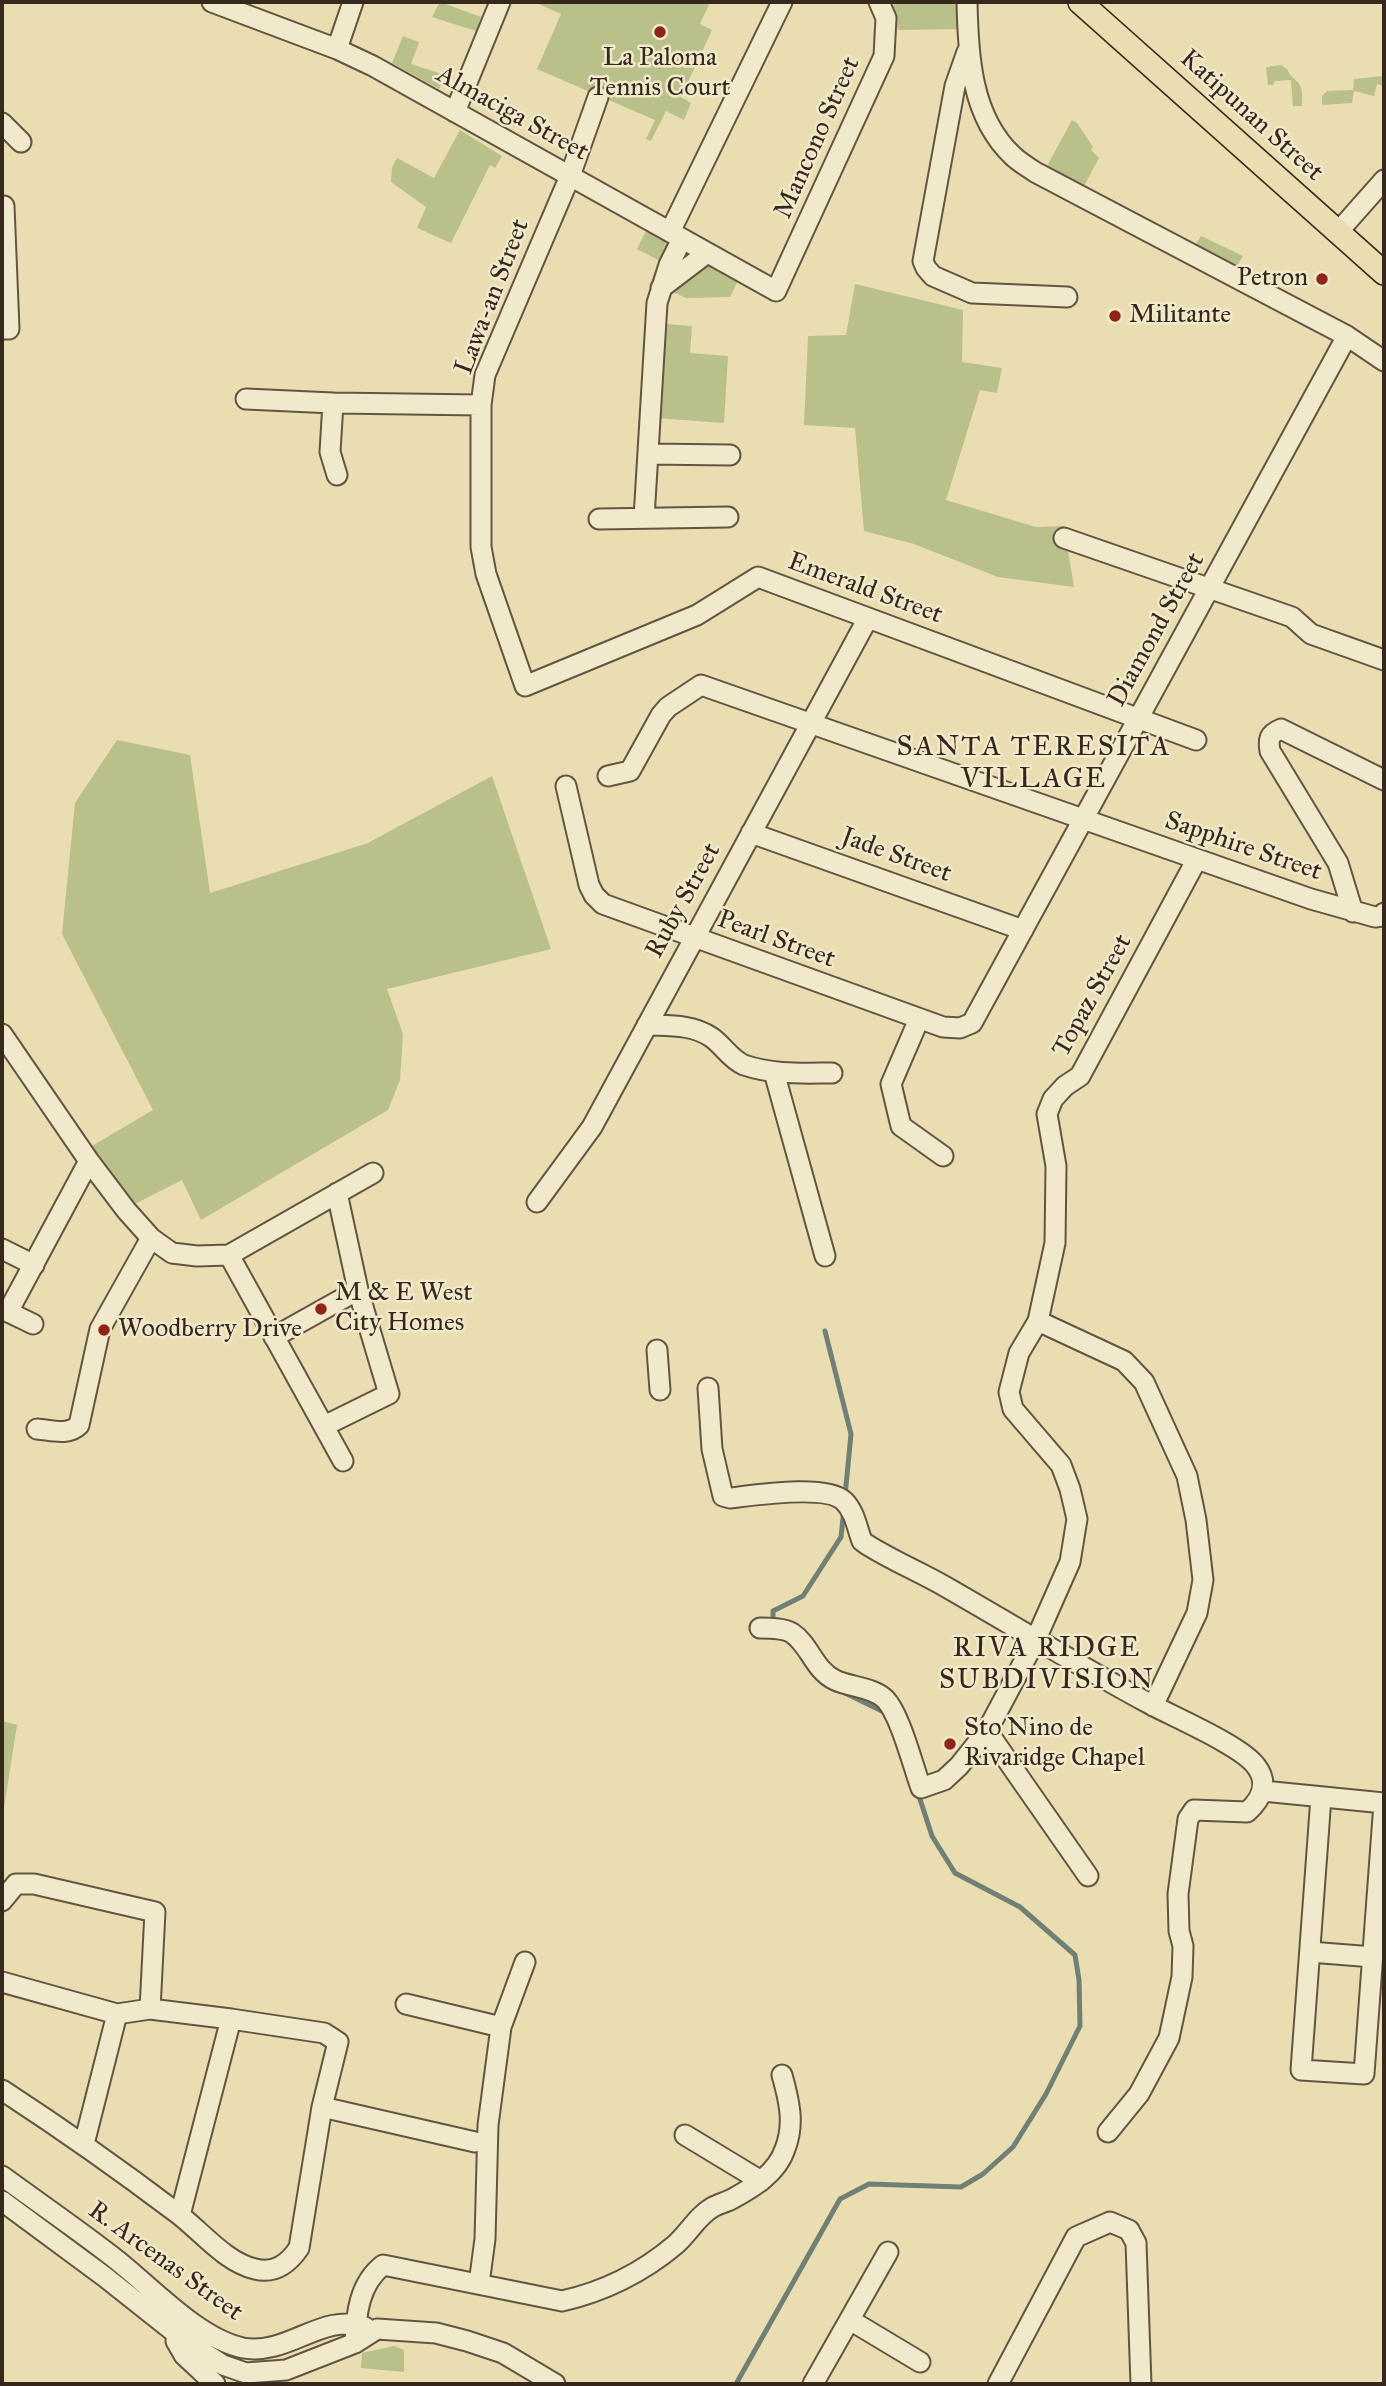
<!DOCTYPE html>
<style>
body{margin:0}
#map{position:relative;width:1386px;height:2386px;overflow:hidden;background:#eaddb1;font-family:"IM FELL Great Primer",serif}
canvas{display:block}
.frame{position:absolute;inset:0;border:4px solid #37281d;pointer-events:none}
</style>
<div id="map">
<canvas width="1386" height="2386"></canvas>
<div class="frame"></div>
</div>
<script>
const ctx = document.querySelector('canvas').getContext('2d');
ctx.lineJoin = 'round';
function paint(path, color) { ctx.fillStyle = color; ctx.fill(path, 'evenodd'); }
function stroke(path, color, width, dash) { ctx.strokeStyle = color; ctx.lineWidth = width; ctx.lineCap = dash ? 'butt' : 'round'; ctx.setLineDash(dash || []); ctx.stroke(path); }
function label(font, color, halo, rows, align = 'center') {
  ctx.font = font + ' "IM FELL Great Primer",serif'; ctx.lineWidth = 5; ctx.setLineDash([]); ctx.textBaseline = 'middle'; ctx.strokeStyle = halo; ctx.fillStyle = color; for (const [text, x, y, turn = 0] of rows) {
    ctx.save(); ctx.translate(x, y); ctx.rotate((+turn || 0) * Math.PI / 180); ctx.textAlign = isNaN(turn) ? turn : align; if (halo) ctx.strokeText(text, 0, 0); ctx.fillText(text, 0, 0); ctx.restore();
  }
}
paint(new Path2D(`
 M 440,2 L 481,17 L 476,31 L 432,17 Z
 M 534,2 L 710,2 L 700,24 L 712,30 L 681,97 L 691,103 L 684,120 L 666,111 L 651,141 L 646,139 L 655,120 L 537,69 L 561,14 Z
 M 893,2 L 960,2 L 960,29 L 898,30 Z
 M 403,36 L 419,42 L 411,64 L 445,75 L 439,89 L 392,63 Z
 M 1281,65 L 1287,69 C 1290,78 1298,79 1301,88 C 1303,93 1302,100 1302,106 L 1293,106 L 1291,80 L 1275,81 L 1273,85 L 1268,85 L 1266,67 Z
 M 1384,76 L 1384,86 L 1377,84 L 1374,96 L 1354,91 L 1352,103 L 1322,105 L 1322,96 L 1327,91 L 1353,90 L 1354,79 Z
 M 1072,120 L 1077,123 L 1093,147 L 1091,150 L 1099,158 L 1082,190 L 1046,168 Z
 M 460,130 L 502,156 L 495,168 L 490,165 L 451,243 L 417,228 L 426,207 L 391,182 L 392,167 L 397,158 L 434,178 Z
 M 647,229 L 738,281 L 730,297 L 686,298 L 651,281 L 660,261 L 637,249 Z
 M 1201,236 L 1243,256 L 1237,266 L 1196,244 Z
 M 855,284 L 963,310 L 962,362 L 1002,368 L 997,393 L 980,390 L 946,500 L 1036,527 L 1064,526 L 1074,587 L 998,577 L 914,544 L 864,531 L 855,428 L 804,425 L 808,336 L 846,335 Z
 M 663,321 L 667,324 L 692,326 L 690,353 L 728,356 L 724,423 L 657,418 Z
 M 117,740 L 190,755 L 210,893 L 368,843 L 492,776 L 551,949 L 387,989 L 403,1034 L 400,1080 L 388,1110 L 201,1220 L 182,1180 L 135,1204 L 124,1196 L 92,1146 L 153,1110 L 62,934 L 75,803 Z
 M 2,1721 L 17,1725 L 4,1808 L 2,1807 Z
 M 394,2346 L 404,2350 L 404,2372 L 361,2368 L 362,2353 Z`), '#b9c08a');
stroke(new Path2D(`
 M 825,1331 L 851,1434 L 845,1496
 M 773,1623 L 773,1611 L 803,1596 L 841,1537 L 844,1509
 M 845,1693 L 886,1713
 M 736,2384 L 840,2199 L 869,2184 L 961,2187 L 983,2174 L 1013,2147 L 1046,2094 L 1080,2026 L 1079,1980 L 1075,1955 L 1020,1907 L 955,1873 L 932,1836 L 918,1793`), '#718075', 5);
const minor = new Path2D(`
 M 212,2 L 337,49 L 373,66 L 776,291 L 884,56 L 886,18 L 879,2
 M 967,2 C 968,55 971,117 1013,156 C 1019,162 1028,167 1035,172 L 1347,336 L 1384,361
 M 337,49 L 353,2
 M 967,52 L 955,86 L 923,261 L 926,268 L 933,276 L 972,293 L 1067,297
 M 598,97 L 570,176 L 485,375 L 481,405 L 481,547 L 486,574 L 525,686 L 697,615 L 758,577 L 1196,740
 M 455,112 L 500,2
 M 2,123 L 21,142
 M 2,206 L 4,206 L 9,329 L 2,329
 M 670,232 L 782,2
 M 1338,232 L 1384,180
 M 661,288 L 707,253
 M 246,399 L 333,403 L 481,405
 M 333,403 L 330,452 L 337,475
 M 648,454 L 730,455
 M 644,518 L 657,303 L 669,265 L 682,239
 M 599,519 L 728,517
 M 1064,538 L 1292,617 L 1311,634 L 1384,660
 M 608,776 L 630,771 L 661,715 L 668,707 L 701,685 L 1311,899 L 1375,917 L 1382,916 L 1384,913
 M 566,786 L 589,885 L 594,895 L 603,904 L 943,1027 L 960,1028 L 972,1023 L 1347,336
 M 751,833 L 1023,930
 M 1353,912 L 1338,863 L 1270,751 C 1268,739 1269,734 1281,729 L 1384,780
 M 919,1019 L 891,1084 L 901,1126 L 943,1156
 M 647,1025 C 668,1026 692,1024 711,1037 C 723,1045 730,1059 744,1065 C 773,1075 803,1073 832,1073
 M 2,1034 L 89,1161 L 126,1210 L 151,1238 L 172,1253 L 197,1256 L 229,1255 L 373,1173
 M 774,1072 L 825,1256
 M 537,1202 L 592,1127 L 868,618
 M 2,1249 L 34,1265
 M 229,1255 L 343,1461
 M 2,1309 L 33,1324
 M 8,1312 L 89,1161
 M 1038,1321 L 1124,1361 L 1144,1382 L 1187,1476 L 1196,1520 L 1203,1580 L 1197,1613 L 1153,1706
 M 274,1337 L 358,1290
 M 657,1350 L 660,1390
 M 708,1388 L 712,1449 L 723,1496 L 730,1498 C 756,1495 826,1484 844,1501 C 855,1512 857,1528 862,1541 L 866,1544 C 891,1560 920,1572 946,1587 C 1014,1626 1081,1667 1150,1704 C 1174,1717 1242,1746 1256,1766 C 1269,1783 1262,1799 1247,1812 L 1194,1810 L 1188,1819 L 1178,1894 L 1179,1931 L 1183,1946 L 1182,1977 L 1169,2038 L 1139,2094 L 1108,2132
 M 324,1426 L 389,1394 L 358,1290 L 337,1193
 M 37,1429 C 51,1430 68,1436 79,1425 L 100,1329 L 151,1238
 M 760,1628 C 769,1628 784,1628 792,1633 C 810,1645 814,1670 835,1680 C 849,1687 873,1687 885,1699 C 900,1714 913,1766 921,1788 L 944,1780 L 959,1766 L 987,1731 L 1036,1639 L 1070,1562 L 1077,1519 L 1070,1489 L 1061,1465 L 1013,1409 L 1009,1392 L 1019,1353 L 1038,1321 L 1055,1243 L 1056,1166 L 1047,1114 L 1053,1099 L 1065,1086 L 1080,1076 L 1197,859
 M 987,1731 L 1088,1876
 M 1263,1791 L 1384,1803
 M 1321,1797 L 1301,2070 L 1364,2074 L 1384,1803
 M 2,1901 L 16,1884 L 34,1884 L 155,1912 L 150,2009
 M 1310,1952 L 1373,1957
 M 2,1982 L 117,2014 L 150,2009 L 231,2019 L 324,2033 L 338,2042 L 322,2107 L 299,2248 C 288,2264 275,2274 255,2269 C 225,2262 201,2231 177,2213 C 120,2170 62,2129 2,2090
 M 406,2004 L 501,2027
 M 322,2107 L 475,2142
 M 685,2135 L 761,2181
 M 84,2144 L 117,2014
 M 2,2176 C 40,2204 80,2231 118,2261 C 153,2289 199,2339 243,2348 C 288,2356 322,2312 365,2327
 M 2,2201 L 105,2277 L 187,2342 L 223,2365 L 246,2373 L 286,2370 L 355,2343 L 377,2329 L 436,2333 L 467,2341 L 503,2353 L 555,2384
 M 180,2215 L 231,2019
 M 479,2284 L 485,2239 L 488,2125 L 501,2027 L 525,1962
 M 850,2320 L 920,2362
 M 176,2341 L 184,2355 L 215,2384
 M 355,2343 C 356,2314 359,2284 383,2265 L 562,2301 C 603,2292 643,2272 675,2245 C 689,2233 697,2216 713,2207 C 719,2204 726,2202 732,2199 C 754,2187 777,2173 785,2149 C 795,2124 789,2100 782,2075
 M 813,2384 L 888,2252
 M 998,2384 L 1076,2237 L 1110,2222 L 1129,2230 L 1136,2243 L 1141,2384`);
const major = new Path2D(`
 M 1080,2 L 1384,273`);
stroke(minor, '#645542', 23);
stroke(major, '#37281d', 26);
stroke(minor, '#f1e9cc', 19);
stroke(major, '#eaddb1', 23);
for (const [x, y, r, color] of [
 [660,32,7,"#8f2418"],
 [1322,279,7,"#8f2418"],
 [1115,316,7,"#8f2418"],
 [321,1309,7,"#8f2418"],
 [104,1330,7,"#8f2418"],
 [950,1744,7,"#8f2418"]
]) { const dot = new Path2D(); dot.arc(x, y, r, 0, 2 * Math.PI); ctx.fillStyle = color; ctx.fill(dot); stroke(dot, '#f1e9cc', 2.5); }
label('26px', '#37281d', '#f1e9cc', [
 ["La Paloma",660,59,"center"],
 ["Tennis Court",660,89,"center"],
 ["Petron",1308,279,"right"],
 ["Militante",1129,316],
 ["M & E West",335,1294],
 ["City Homes",335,1324],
 ["Woodberry Drive",118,1330],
 ["Sto Nino de",964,1729],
 ["Rivaridge Chapel",964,1759]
], 'left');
label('26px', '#37281d', '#f1e9cc', [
 ["Almaciga Street",512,114,29],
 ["Katipunan Street",1251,116,42],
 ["Mancono Street",818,138,-66],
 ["Lawa-an Street",493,297,-69],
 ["Emerald Street",865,589,20],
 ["Diamond Street",1157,630,-61],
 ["Sapphire Street",1243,847,19],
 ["Jade Street",896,856,20],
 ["Ruby Street",684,901,-61],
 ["Pearl Street",776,940,20],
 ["Topaz Street",1093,996,-61],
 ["R. Arcenas Street",165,2262,36]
]);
ctx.letterSpacing = '2px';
label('28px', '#37281d', '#f1e9cc', [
 ["SANTA TERESITA",1034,748],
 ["VILLAGE",1034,780],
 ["RIVA RIDGE",1047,1649],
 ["SUBDIVISION",1047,1681]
]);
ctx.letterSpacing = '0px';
</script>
